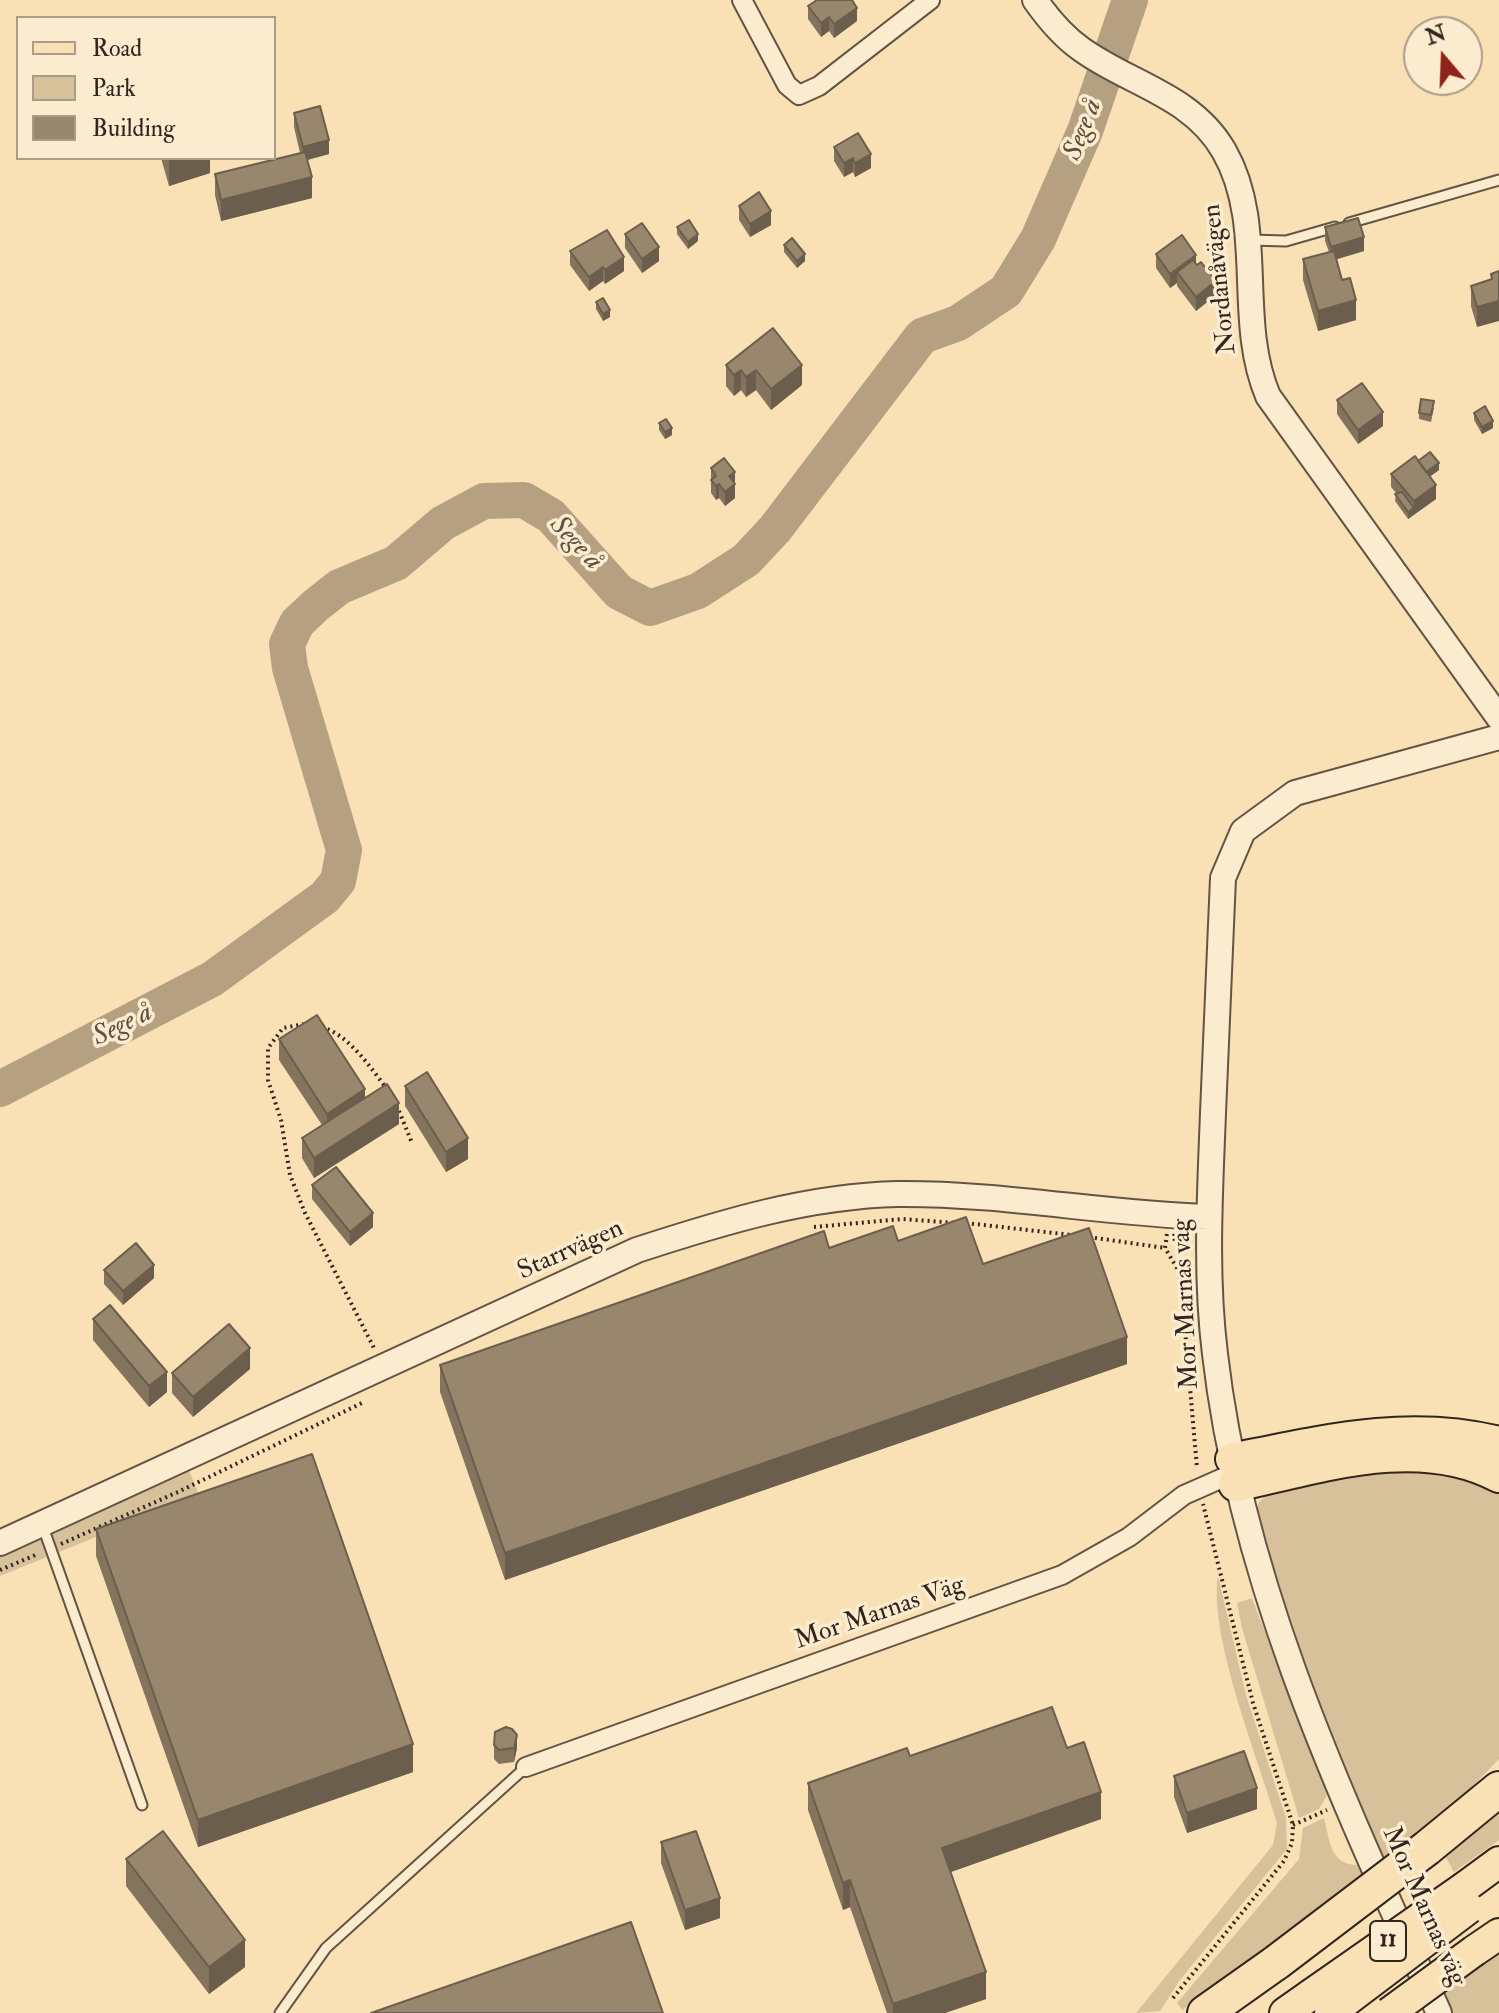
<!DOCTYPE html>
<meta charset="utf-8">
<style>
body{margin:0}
#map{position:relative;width:1499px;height:2013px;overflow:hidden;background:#f9e1b5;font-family:"IM FELL Double Pica",serif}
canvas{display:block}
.legend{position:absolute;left:16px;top:16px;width:260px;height:144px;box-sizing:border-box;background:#fbeccf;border:2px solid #aa9c88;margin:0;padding:10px 14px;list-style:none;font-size:24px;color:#31251e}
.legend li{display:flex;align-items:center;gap:16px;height:40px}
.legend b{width:40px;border:2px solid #aa9c88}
.north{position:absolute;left:1403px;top:16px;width:80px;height:80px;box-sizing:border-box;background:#fbeccf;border:2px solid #aa9c88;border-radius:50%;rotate:341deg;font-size:22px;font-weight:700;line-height:32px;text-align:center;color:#31251e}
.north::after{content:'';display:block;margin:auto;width:28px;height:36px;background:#8f2418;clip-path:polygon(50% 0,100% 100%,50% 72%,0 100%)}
</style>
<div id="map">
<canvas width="1499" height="2013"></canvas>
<ul class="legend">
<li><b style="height:10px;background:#f9e1b5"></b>Road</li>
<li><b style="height:22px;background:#d7c19b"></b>Park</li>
<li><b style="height:22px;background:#99876d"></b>Building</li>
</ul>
<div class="north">N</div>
</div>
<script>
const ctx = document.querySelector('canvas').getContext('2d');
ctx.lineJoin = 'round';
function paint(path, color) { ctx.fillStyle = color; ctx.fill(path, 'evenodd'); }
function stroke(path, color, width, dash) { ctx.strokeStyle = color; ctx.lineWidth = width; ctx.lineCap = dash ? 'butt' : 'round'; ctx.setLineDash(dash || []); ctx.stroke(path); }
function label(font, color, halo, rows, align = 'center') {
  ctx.font = font + ' "IM FELL Double Pica",serif'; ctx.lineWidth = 7; ctx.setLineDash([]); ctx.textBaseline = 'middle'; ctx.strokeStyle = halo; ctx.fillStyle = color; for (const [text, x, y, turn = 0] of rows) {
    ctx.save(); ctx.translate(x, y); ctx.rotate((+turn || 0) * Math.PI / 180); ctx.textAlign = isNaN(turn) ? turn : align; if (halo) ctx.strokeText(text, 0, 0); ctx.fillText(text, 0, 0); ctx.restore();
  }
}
paint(new Path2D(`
 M 1418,1463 L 1499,1484 L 1499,1759 L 1447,1813 L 1385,1865 L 1290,1636 L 1256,1511 L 1259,1502 L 1276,1487 Z
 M 188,1468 L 199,1495 L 0,1576 L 0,1556 Z
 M 1218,1576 L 1246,1695 L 1286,1818 L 1287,1849 L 1180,1980 L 1160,2011 L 1136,2013 L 1273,1845 L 1277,1823 C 1259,1761 1208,1635 1218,1576 Z
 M 1252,1598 L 1327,1795 L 1319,1809 L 1299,1818 L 1242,1628 L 1237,1603 Z
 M 1499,1804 L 1499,1840 L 1454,1872 L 1444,1854 Z
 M 1324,1818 C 1330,1840 1329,1866 1360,1865 L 1366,1878 L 1182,2010 L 1177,2003 L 1299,1859 L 1303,1828 Z
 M 1499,1950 L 1499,2013 L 1453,2013 L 1442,1989 Z`), '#d7c19b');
stroke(new Path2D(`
 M 0,1089 L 212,979 L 325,897 L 338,881 L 344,850 L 290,668 L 287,644 L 297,623 L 315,606 L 339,587 L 396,563 L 443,523 L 484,501 L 524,500 L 551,516 L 619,592 L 650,608 L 698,591 L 746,560 L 775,529 L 922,336 L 958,323 L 1006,291 L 1038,239 L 1085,131 L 1130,0`), '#b5a182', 36);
const service = new Path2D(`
 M 1349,223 L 1499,180
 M 1249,240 L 1286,241 L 1335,227
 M 43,1527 L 142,1805
 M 280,2013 L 326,1948 L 526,1767`);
const minor = new Path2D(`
 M 742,0 L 787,85 L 799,95 L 819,86 L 930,0
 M 526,1767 L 1062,1575 L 1129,1537 L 1184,1495 L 1234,1473`);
const tertiary = new Path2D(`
 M 1035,0 C 1047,17 1064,37 1081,49 C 1129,84 1192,95 1224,151 C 1267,226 1235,318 1268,396 L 1499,718
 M 0,1543 L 637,1250 C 723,1222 808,1196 898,1194 C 1002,1193 1105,1214 1208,1217
 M 1439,2013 C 1343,1800 1242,1588 1215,1354 C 1205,1274 1210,1193 1213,1113 C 1217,1034 1220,956 1223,878 L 1243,831 L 1295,793 L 1499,737`);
const primary = new Path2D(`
 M 1231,1459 C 1321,1441 1408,1419 1499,1442
 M 1465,1887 L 1499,1862
 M 1474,1951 L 1499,1934
 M 1285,2013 L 1312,1994`);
const motorway = new Path2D(`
 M 1236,1484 C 1319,1466 1418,1432 1499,1475
 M 1427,1848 L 1499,1789
 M 1205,2013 L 1277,1962`);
stroke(service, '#635444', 13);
stroke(minor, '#635444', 22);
stroke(tertiary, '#635444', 28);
stroke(primary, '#31251e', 34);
stroke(motorway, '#31251e', 38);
stroke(new Path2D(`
 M 310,1023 L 283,1028 L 268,1048 L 268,1080 L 281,1120 L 290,1175 L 305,1213 L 374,1348
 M 322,1027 C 350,1036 370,1067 387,1089
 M 399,1111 L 412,1143
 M 966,1223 L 1072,1235
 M 814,1227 L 902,1219 L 957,1223
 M 1167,1234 L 1165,1248 L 1180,1273 L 1197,1468
 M 1089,1237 L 1165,1248
 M 61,1544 L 178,1492 L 364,1402
 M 0,1570 L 38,1554
 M 1293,1825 L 1327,1810
 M 1173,1998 L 1284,1861 L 1292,1843 L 1293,1825 L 1253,1703 L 1203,1504`), '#31251e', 4, [2, 4]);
stroke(service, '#fbeccf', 9);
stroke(minor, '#fbeccf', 18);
stroke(tertiary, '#fbeccf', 24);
stroke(primary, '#f9e1b5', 30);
stroke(motorway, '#f9e1b5', 34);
const primaryBridge = new Path2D(`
 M 1312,1994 L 1465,1887
 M 1330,2013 L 1469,1908
 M 1389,2013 L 1474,1951`);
const motorwayBridge = new Path2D(`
 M 1277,1962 L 1427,1848`);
stroke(primaryBridge, '#31251e', 34, []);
stroke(motorwayBridge, '#31251e', 38, []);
stroke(primaryBridge, '#f9e1b5', 30);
stroke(motorwayBridge, '#f9e1b5', 34);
paint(new Path2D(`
 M 808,6 L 857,21 L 834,38 L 829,31 L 821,37 L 808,19 Z
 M 294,113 L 329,154 L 307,160 L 312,198 L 221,221 L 215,195 L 215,174 L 300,153 L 294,127 Z
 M 834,147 L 871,168 L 855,177 L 853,172 L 844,177 L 834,161 Z
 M 161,158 L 210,158 L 210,173 L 169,186 Z
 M 739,206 L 771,225 L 750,237 L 739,220 Z
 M 677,227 L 698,241 L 688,249 L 677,234 Z
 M 1325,227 L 1364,251 L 1336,259 L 1356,320 L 1318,331 L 1303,280 L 1303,259 L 1329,252 L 1325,241 Z
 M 625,234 L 659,261 L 642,273 L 625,248 Z
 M 784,245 L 805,261 L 797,268 L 784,252 Z
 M 570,251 L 624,271 L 605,284 L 603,281 L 589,291 L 570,265 Z
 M 1156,254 L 1196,264 L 1216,295 L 1196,311 L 1177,286 L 1177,283 L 1170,288 L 1156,268 Z
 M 1499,271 L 1477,327 L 1471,306 L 1471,286 L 1491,280 L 1491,274 Z
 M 596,302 L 610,317 L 603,321 L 596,309 Z
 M 773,328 L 802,385 L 771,410 L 756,390 L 746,397 L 741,390 L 734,396 L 726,386 L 726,365 Z
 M 1337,400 L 1383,426 L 1358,444 L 1337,414 Z
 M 1434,408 L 1431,422 L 1419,419 L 1419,413 Z
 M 1474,413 L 1493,428 L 1482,434 L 1474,420 Z
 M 659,423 L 672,435 L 665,439 L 659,430 Z
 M 1418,461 L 1439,470 L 1429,477 L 1436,499 L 1408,519 L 1395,501 L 1396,493 L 1391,487 L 1391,474 Z
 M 711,468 L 735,472 L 735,498 L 725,506 L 719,498 L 716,500 L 711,493 Z
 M 279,1039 L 365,1098 L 399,1124 L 314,1178 L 302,1158 L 302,1138 L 322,1125 L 279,1060 Z
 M 405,1086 L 468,1159 L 446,1172 L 405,1106 Z
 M 312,1185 L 373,1227 L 350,1246 L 312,1199 Z
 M 898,1241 L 983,1264 L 1127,1364 L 505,1580 L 440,1392 L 440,1365 L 829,1248 Z
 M 104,1270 L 154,1278 L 123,1305 L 104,1284 Z
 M 93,1319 L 167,1392 L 149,1407 L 93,1340 Z
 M 250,1369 L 193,1417 L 172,1393 L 172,1373 Z
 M 96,1529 L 413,1772 L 198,1847 L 96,1556 Z
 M 494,1745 L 517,1748 L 514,1762 L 499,1764 L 494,1759 Z
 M 1067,1748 L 1101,1819 L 951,1872 L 986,1999 L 945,2013 L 887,2013 L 850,1907 L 843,1910 L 808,1810 L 808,1783 L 910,1756 Z
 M 1174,1776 L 1257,1809 L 1187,1833 L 1174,1797 Z
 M 661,1842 L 720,1918 L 685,1930 L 661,1863 Z
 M 126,1859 L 245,1967 L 209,1994 L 126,1886 Z`), '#84745e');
paint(new Path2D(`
 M 857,8 L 857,21 L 834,38 L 834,24 Z
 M 829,17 L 829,31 L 821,37 L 821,23 Z
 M 329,140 L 329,154 L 303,161 L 303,147 Z
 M 871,154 L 871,168 L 855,177 L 855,163 Z
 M 172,158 L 210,158 L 210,173 L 169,186 L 169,159 Z
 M 853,158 L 853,172 L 844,177 L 844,163 Z
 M 312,177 L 312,198 L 221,221 L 221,200 Z
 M 771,211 L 771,225 L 750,237 L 750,224 Z
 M 698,234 L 698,241 L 688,249 L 688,242 Z
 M 1364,237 L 1364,251 L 1331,261 L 1331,247 Z
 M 659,247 L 659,261 L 642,273 L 642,259 Z
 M 805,254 L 805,261 L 797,268 L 797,261 Z
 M 1196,255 L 1196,268 L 1177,272 L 1177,283 L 1170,288 L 1170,274 Z
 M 624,257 L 624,271 L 605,284 L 605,270 Z
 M 603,267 L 603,281 L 589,291 L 589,277 Z
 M 1216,281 L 1216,295 L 1196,311 L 1196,297 Z
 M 1356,300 L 1356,320 L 1318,331 L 1318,311 Z
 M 1499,301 L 1499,321 L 1477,327 L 1477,307 Z
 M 610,310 L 610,317 L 603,321 L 603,314 Z
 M 802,365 L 802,385 L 771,410 L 771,389 Z
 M 741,370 L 741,390 L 734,396 L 734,375 Z
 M 756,370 L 756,390 L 746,397 L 746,377 Z
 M 1383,412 L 1383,426 L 1358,444 L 1358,430 Z
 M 1493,421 L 1493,428 L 1482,434 L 1482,427 Z
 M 672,428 L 672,435 L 665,439 L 665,432 Z
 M 1439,463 L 1439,470 L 1424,481 L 1424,474 Z
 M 735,472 L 735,498 L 725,506 L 725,492 L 729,476 Z
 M 719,484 L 719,498 L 716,500 L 716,486 Z
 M 1436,485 L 1436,499 L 1408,519 L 1408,512 L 1414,508 L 1414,501 Z
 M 365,1089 L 365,1110 L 327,1134 L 327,1114 Z
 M 399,1103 L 399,1124 L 314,1178 L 314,1158 Z
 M 468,1138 L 468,1159 L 446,1172 L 446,1152 Z
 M 373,1213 L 373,1227 L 350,1246 L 350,1232 Z
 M 154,1265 L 154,1278 L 123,1305 L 123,1291 Z
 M 1127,1337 L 1127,1364 L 505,1580 L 505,1553 Z
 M 250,1348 L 250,1369 L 193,1417 L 193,1397 Z
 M 167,1372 L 167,1392 L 149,1407 L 149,1386 Z
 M 517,1735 L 517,1748 L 514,1762 L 514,1748 Z
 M 413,1744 L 413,1772 L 198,1847 L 198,1820 Z
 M 1257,1788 L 1257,1809 L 1187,1833 L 1187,1813 Z
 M 1101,1792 L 1101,1819 L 942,1875 L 942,1848 Z
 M 850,1880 L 850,1907 L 843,1910 L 843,1883 Z
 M 720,1898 L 720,1918 L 685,1930 L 685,1910 Z
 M 245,1940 L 245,1967 L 209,1994 L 209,1967 Z
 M 986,1972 L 986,1999 L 945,2013 L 893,2013 L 893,2004 Z`), '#6b5e4c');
const building = new Path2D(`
 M 817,0 L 852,0 L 857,8 L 834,24 L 829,17 L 821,23 L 808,6 Z
 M 320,106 L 329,140 L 303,147 L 294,113 Z
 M 858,133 L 871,154 L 855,163 L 853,158 L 844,163 L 834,147 Z
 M 305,152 L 312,177 L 221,200 L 215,174 Z
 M 759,192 L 771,211 L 750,224 L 739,206 Z
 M 1358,218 L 1364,237 L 1331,247 L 1325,227 Z
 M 689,220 L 698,234 L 688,242 L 677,227 Z
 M 642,223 L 659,247 L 642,259 L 625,234 Z
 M 607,230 L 624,257 L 605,270 L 603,267 L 589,277 L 570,251 Z
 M 1182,235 L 1196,255 L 1170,274 L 1156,254 Z
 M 792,238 L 805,254 L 797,261 L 784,245 Z
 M 1334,251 L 1342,280 L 1350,278 L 1356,300 L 1318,311 L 1303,259 Z
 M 1193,260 L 1197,265 L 1201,262 L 1216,281 L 1196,297 L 1177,272 Z
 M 1499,271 L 1499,301 L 1477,307 L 1471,286 L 1492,279 L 1491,274 Z
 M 603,298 L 610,310 L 603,314 L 596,302 Z
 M 773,328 L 802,365 L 771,389 L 756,370 L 746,377 L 741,370 L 734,375 L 726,365 Z
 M 1362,383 L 1383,412 L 1358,430 L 1337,400 Z
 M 1421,399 L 1434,401 L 1431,415 L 1419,413 Z
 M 1485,406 L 1493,421 L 1482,427 L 1474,413 Z
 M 666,419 L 672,428 L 665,432 L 659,423 Z
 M 1430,452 L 1439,463 L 1426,472 L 1418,461 Z
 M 1415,456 L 1436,485 L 1414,501 L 1391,474 Z
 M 724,458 L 735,472 L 729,476 L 735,484 L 725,492 L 719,484 L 716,486 L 711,480 L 716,476 L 711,468 Z
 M 1402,492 L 1414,508 L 1408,512 L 1395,494 Z
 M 317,1015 L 365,1089 L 327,1114 L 279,1039 Z
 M 427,1072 L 468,1138 L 446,1152 L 405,1086 Z
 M 387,1084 L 399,1103 L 314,1158 L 302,1138 Z
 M 336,1167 L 373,1213 L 350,1232 L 312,1185 Z
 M 966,1217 L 983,1264 L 1089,1228 L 1127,1337 L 505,1553 L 440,1365 L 824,1231 L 829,1248 L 893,1226 L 898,1241 Z
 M 136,1243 L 154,1265 L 123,1291 L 104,1270 Z
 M 110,1305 L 167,1372 L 149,1386 L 93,1319 Z
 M 229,1324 L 250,1348 L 193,1397 L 172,1373 Z
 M 312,1454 L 413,1744 L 198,1820 L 96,1529 Z
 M 1052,1707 L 1067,1748 L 1084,1742 L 1101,1792 L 942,1848 L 986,1972 L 893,2004 L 850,1880 L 843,1883 L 808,1783 L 907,1748 L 910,1756 Z
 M 506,1727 L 512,1729 L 517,1735 L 514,1748 L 499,1750 L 494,1745 L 495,1732 Z
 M 1244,1751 L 1257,1788 L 1187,1813 L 1174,1776 Z
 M 163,1831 L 245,1940 L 209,1967 L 126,1859 Z
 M 696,1831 L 720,1898 L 685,1910 L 661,1842 Z
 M 631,1922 L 663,2013 L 371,2013 Z`);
paint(building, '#99876d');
stroke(building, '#6b5e4c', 2);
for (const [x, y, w] of [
 [1388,1941,36]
]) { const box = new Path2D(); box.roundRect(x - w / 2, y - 20, w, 40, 6); ctx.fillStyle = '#fbeccf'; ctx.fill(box); stroke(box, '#31251e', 2); }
label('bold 24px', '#31251e', null, [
 ["11",1388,1941]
]);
label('26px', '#31251e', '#fbeccf', [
 ["Nordanåvägen",1221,279,-96],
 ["Starrvägen",571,1251,-24],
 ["Mor Marnas väg",1187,1304,-93],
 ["Mor Marnas Väg",880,1614,-19],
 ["Mor Marnas väg",1423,1907,66]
]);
label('italic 28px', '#5f5041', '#fbeccf', [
 ["Sege å",1084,130,-69],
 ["Sege å",575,544,46],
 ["Sege å",123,1026,-27]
]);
</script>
